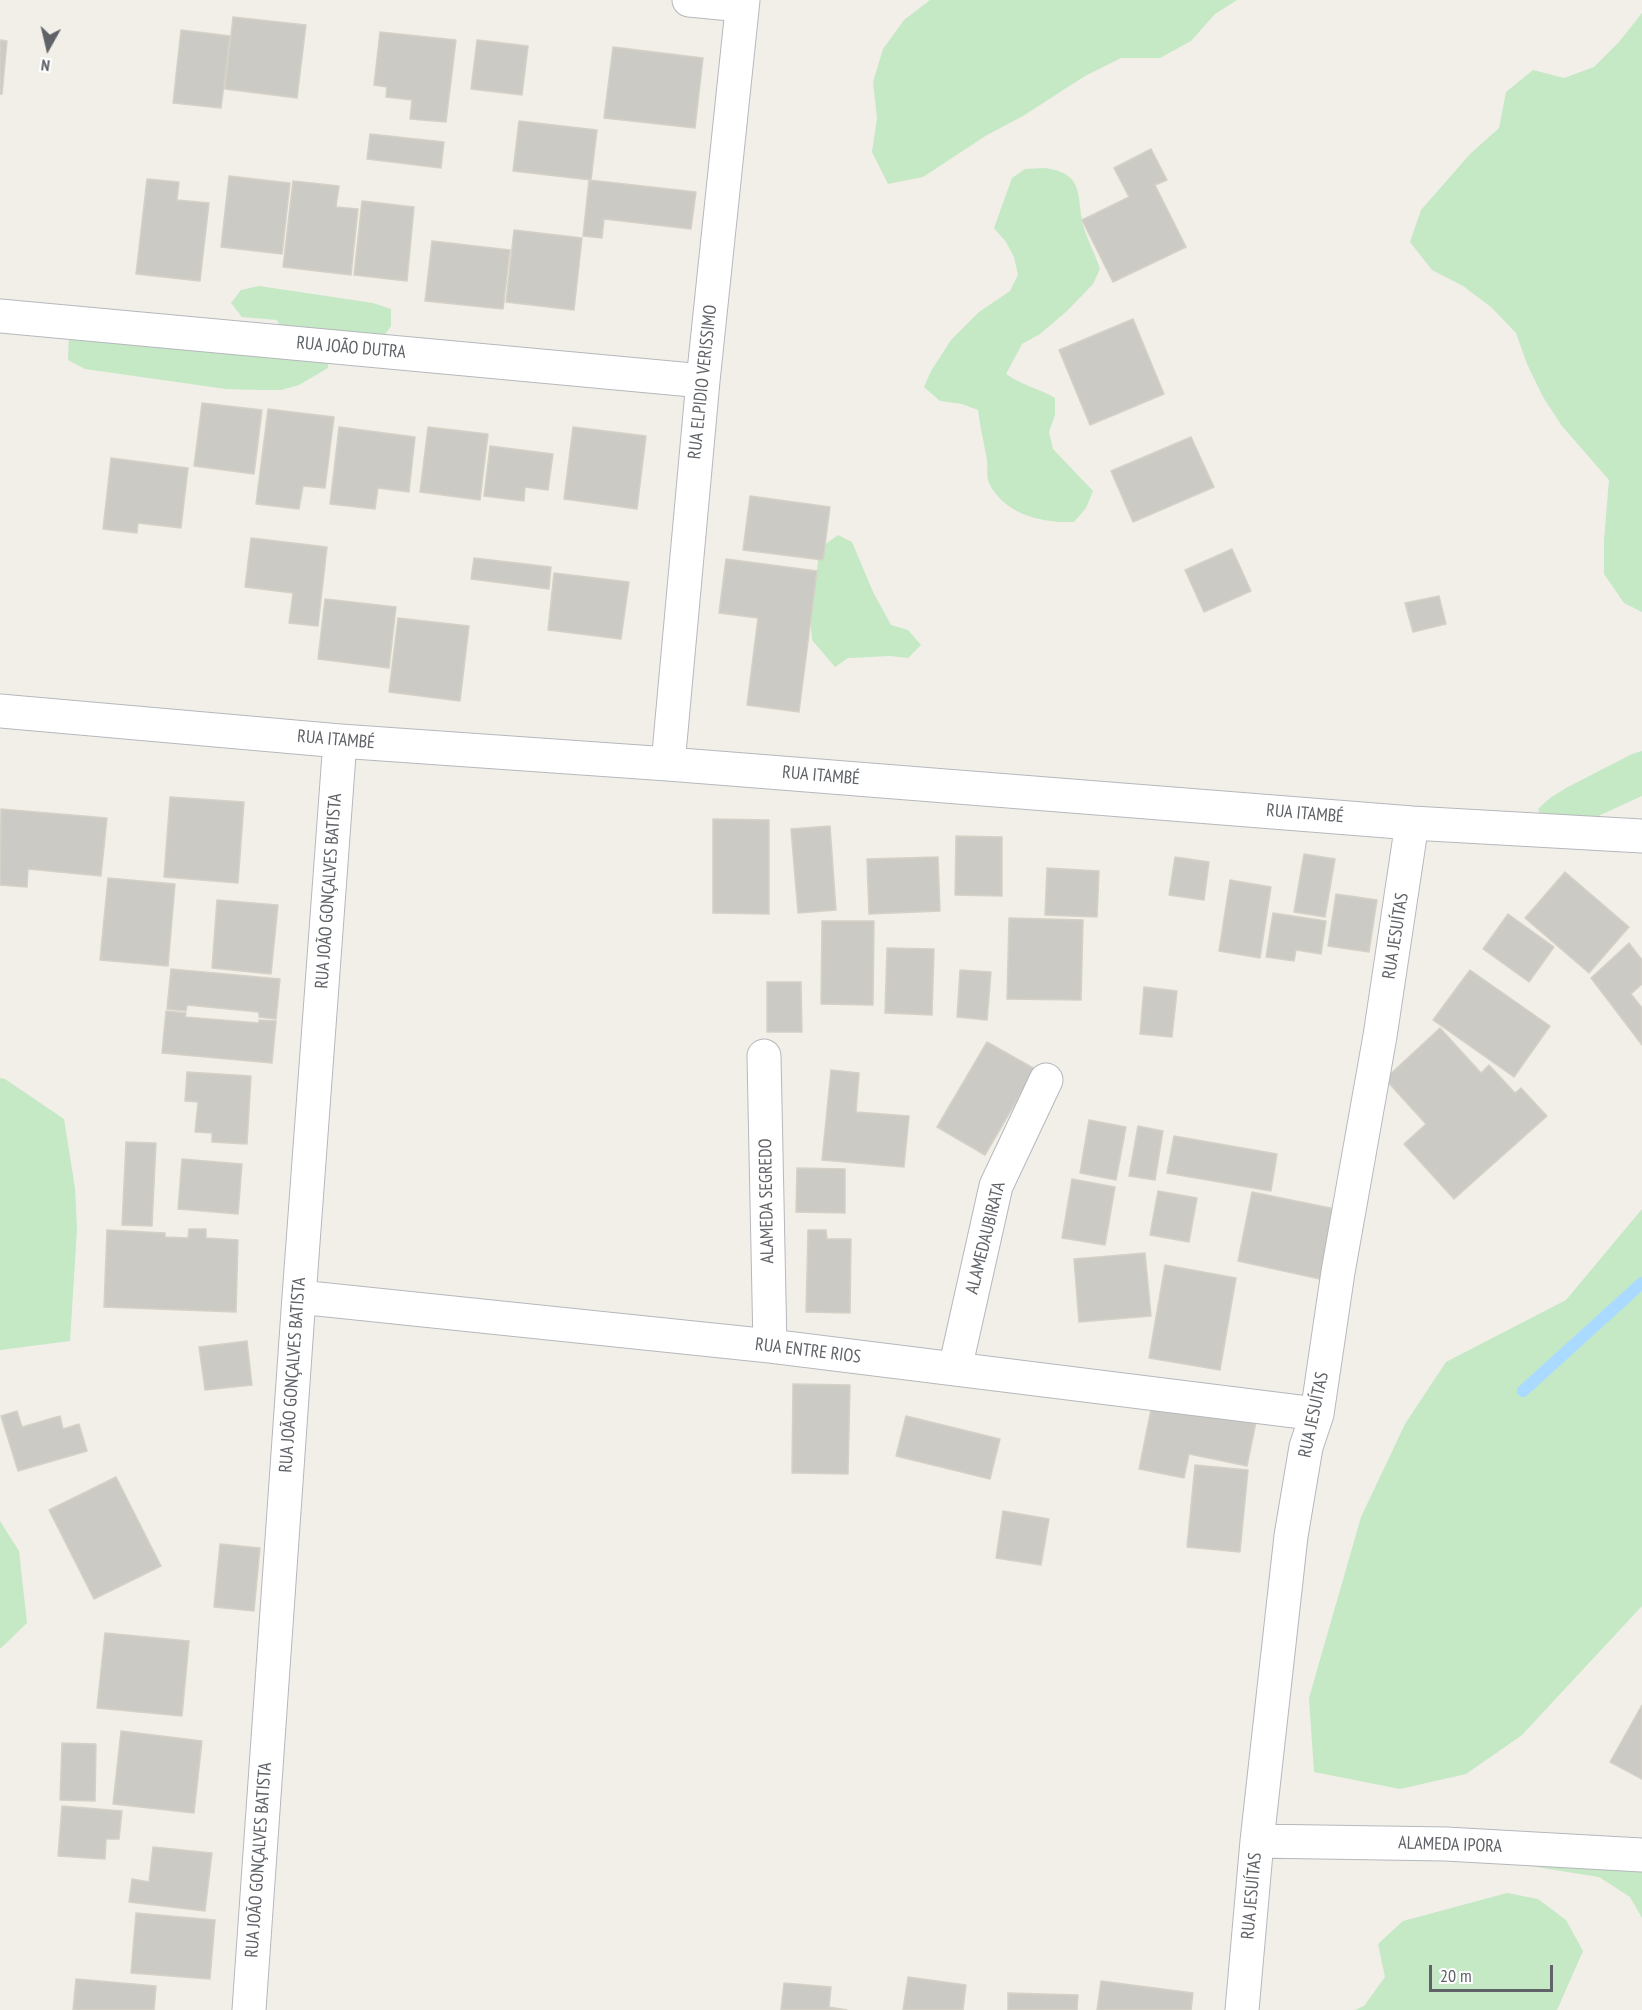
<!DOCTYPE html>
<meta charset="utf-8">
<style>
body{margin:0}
#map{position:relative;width:1642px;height:2010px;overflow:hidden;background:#f1efe8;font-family:"PT Sans Narrow",sans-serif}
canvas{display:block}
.north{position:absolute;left:18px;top:18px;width:60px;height:60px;-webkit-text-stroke:4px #fff;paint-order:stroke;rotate:188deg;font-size:16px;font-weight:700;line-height:24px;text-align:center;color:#5f6368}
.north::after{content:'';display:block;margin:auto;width:21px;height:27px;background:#5f6368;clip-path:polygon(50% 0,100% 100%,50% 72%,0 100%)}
.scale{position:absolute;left:1429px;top:1965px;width:124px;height:27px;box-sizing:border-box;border:3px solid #5f6368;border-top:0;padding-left:8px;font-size:18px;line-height:21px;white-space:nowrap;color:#5f6368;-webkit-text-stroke:4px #fff;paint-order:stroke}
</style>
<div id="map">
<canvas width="1642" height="2010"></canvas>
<div class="north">N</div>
<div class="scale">20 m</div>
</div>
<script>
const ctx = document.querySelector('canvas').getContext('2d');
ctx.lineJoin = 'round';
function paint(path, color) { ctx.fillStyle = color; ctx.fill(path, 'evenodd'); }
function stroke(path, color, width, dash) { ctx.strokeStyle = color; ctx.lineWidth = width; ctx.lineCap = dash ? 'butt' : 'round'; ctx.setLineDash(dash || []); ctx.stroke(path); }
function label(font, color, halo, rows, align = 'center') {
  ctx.font = font + ' "PT Sans Narrow",sans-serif'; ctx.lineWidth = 6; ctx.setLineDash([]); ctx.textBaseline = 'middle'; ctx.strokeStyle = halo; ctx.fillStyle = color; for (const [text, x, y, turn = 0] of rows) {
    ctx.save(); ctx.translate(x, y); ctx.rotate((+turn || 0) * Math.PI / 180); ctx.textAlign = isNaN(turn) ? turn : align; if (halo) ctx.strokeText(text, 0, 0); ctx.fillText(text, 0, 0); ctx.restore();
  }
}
paint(new Path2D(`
 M 930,0 L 1237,0 L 1215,14 L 1191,41 L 1160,58 L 1121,58 L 1085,76 L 1023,116 L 987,135 L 923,177 L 888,184 L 872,152 L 877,118 L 873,82 L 883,49 L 904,20 Z
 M 1642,13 L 1642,612 L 1624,603 L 1604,574 L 1604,540 L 1609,480 L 1562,426 L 1543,397 L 1527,364 L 1516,333 L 1491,307 L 1463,286 L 1432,270 L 1410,242 L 1421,210 L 1470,154 L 1499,128 L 1506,92 L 1533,70 L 1564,78 L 1594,67 L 1619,42 Z
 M 1046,168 C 1082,174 1077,191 1082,220 C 1085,236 1095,253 1100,269 L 1093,284 L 1067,311 L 1040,334 L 1022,344 L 1006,374 C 1021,385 1038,388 1055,398 L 1055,415 L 1049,432 L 1053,449 L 1093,491 L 1086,508 L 1074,522 C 1042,523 1005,515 989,483 C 986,477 988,468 987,460 C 984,443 980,427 978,410 L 962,404 L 940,401 L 924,387 L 931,371 L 951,340 L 979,312 L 1010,291 L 1018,275 L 1014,257 L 1006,242 L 994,228 L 1012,178 L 1025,169 Z
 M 259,286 L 373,303 L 391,309 L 391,326 L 381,340 L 327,350 L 328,368 L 299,385 L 281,390 L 261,390 L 226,389 L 85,369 L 68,360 L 69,334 L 285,335 L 277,320 L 242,317 L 231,303 L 241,290 Z
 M 838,535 L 852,542 L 873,592 L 891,625 L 908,630 L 921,645 L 908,658 L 890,656 L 848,658 L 835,667 L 812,640 L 808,586 L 817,571 L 818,561 L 824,545 Z
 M 1642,751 L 1642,796 L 1585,822 L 1545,827 L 1538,809 L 1550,798 L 1566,788 L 1632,754 Z
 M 0,1078 L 5,1079 L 64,1119 L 75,1188 L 77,1229 L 70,1341 L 0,1350 Z
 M 1642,1209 L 1642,1606 L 1522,1735 L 1466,1774 L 1400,1789 L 1314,1772 L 1309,1698 L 1361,1517 L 1405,1424 L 1446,1362 L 1566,1300 Z
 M 0,1521 L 19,1551 L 27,1623 L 0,1649 Z
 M 1492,1860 L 1642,1861 L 1642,1918 L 1630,1897 L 1599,1877 Z
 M 1507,1893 L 1538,1899 L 1566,1920 L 1583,1951 L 1557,2010 L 1355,2010 L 1364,2006 L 1385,1977 L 1378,1944 L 1403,1921 Z`), '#c5e8c5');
stroke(new Path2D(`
 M 1523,1391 L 1642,1283`), '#aadaff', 12);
const building = new Path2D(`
 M 233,17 L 306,25 L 297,98 L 225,89 Z
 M 181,30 L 230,36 L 221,108 L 173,103 Z
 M 380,32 L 456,40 L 446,122 L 410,119 L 412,100 L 386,97 L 387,87 L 374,85 Z
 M 0,40 L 7,41 L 2,94 L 0,94 Z
 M 477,40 L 528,46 L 522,95 L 471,89 Z
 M 613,47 L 703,58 L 695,128 L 604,118 Z
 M 519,121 L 597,130 L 591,180 L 513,171 Z
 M 370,134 L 444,142 L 441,168 L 367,159 Z
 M 1151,149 L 1167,180 L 1155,185 L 1186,247 L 1113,282 L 1082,220 L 1129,197 L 1114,168 Z
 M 229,176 L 290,183 L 282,254 L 221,247 Z
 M 147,179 L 179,182 L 177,200 L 209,203 L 200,281 L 136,274 Z
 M 589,180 L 696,192 L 691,229 L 604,219 L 602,238 L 583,236 Z
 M 293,181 L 339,186 L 336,207 L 358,209 L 351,275 L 283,267 Z
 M 362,201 L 414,207 L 407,281 L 354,275 Z
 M 514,230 L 582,238 L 574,310 L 506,302 Z
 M 432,241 L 510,250 L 503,309 L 425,301 Z
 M 1133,319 L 1164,394 L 1090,425 L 1059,350 Z
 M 202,403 L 262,410 L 254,474 L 194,466 Z
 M 268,409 L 334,417 L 325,488 L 303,486 L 299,509 L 256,504 Z
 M 339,427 L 415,437 L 409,492 L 378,488 L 375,509 L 330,504 Z
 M 428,427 L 488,434 L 480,500 L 420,492 Z
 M 573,427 L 646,436 L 637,509 L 564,499 Z
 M 1191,437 L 1214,487 L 1133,522 L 1111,471 Z
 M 490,446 L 553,454 L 548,490 L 525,487 L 524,501 L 484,496 Z
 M 111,458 L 188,468 L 181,528 L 138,523 L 137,533 L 103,529 Z
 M 750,496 L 830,507 L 823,560 L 743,550 Z
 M 251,538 L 327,547 L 318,626 L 289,623 L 293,593 L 245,587 Z
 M 1232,549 L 1251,591 L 1204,612 L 1185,570 Z
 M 474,558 L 551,567 L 549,589 L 471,579 Z
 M 726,559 L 817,571 L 799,712 L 747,705 L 758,618 L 719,613 Z
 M 554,573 L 629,582 L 621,639 L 548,630 Z
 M 1439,596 L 1446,624 L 1413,632 L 1405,603 Z
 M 325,599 L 396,607 L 389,668 L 318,659 Z
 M 398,618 L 469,626 L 460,701 L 389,692 Z
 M 170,797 L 244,802 L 238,883 L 164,877 Z
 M 1,809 L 107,818 L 101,876 L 28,869 L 27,887 L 0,885 Z
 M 713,819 L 769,820 L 769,914 L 713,913 Z
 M 830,826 L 836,910 L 798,913 L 791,829 Z
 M 956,836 L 1002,837 L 1002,896 L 955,895 Z
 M 1304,854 L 1335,859 L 1325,917 L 1294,912 Z
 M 938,857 L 940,911 L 869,914 L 867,859 Z
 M 1175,857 L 1209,862 L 1204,900 L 1169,895 Z
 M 1047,868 L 1099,871 L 1097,917 L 1045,915 Z
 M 1565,872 L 1629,927 L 1589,973 L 1525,918 Z
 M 108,878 L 175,884 L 168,966 L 100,960 Z
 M 1230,880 L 1271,887 L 1260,958 L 1219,951 Z
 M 1336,894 L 1377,900 L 1369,952 L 1328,946 Z
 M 217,900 L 278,905 L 271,974 L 212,968 Z
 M 1273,913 L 1326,921 L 1321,954 L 1296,950 L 1294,961 L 1266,957 Z
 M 1508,914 L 1554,947 L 1529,982 L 1483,949 Z
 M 1009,918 L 1083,920 L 1081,1000 L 1007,999 Z
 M 822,921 L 874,921 L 873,1005 L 821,1004 Z
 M 1629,943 L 1642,960 L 1642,984 L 1631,994 L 1642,1008 L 1642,1045 L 1591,978 Z
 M 887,948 L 934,949 L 932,1015 L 885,1013 Z
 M 171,969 L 280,979 L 276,1019 L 259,1017 L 259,1012 L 187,1005 L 186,1011 L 167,1009 Z
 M 960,970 L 991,972 L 987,1020 L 957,1017 Z
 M 1470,970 L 1550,1026 L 1514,1077 L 1433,1020 Z
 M 767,982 L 801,982 L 802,1032 L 767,1032 Z
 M 1144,987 L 1177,991 L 1172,1037 L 1140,1034 Z
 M 166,1011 L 186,1013 L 185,1017 L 259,1023 L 259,1020 L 276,1021 L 272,1063 L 162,1053 Z
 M 1440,1028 L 1481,1073 L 1489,1065 L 1515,1093 L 1521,1088 L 1547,1116 L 1454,1199 L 1404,1144 L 1426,1124 L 1385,1079 Z
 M 987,1042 L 1035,1069 L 985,1155 L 937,1127 Z
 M 831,1070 L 859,1073 L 856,1112 L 909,1116 L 904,1167 L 822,1160 Z
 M 187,1072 L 251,1076 L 247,1144 L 212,1142 L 212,1133 L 195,1132 L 198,1102 L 185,1101 Z
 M 1089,1120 L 1126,1127 L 1116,1180 L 1080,1173 Z
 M 1138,1126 L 1163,1131 L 1155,1180 L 1129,1176 Z
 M 1174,1136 L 1277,1154 L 1271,1191 L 1167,1173 Z
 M 126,1142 L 156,1143 L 152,1226 L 122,1225 Z
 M 182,1159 L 242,1164 L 238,1214 L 178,1209 Z
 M 797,1168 L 845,1169 L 845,1213 L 796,1212 Z
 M 1072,1179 L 1115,1187 L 1105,1245 L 1062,1238 Z
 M 1158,1191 L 1197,1198 L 1189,1242 L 1150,1235 Z
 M 1252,1192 L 1335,1209 L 1320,1279 L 1238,1261 Z
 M 189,1229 L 206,1229 L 206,1238 L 238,1240 L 236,1312 L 104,1307 L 107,1230 L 165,1233 L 165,1237 L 188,1238 Z
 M 808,1230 L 826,1230 L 827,1239 L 851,1239 L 850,1313 L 806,1312 Z
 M 1145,1253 L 1151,1316 L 1079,1322 L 1074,1259 Z
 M 1165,1265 L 1236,1278 L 1220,1370 L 1149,1358 Z
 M 247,1341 L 252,1385 L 205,1390 L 199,1347 Z
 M 793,1384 L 850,1385 L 848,1474 L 792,1473 Z
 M 1153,1400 L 1256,1422 L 1247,1466 L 1189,1454 L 1184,1478 L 1139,1469 Z
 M 17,1411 L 22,1427 L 60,1416 L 63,1429 L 79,1424 L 87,1451 L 18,1471 L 1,1416 Z
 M 906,1416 L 1000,1439 L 990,1479 L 896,1456 Z
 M 1195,1465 L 1248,1470 L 1240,1552 L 1187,1547 Z
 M 116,1477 L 161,1566 L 94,1599 L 49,1510 Z
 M 1003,1511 L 1049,1519 L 1041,1565 L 996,1558 Z
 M 220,1544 L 260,1548 L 254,1611 L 214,1607 Z
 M 105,1633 L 189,1641 L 182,1716 L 97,1708 Z
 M 1642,1705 L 1642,1779 L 1610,1762 Z
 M 121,1731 L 202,1741 L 194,1813 L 113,1804 Z
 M 62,1743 L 96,1744 L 95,1801 L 60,1800 Z
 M 62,1806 L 122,1811 L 119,1839 L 106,1839 L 105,1859 L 58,1856 Z
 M 153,1847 L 212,1853 L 205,1911 L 129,1902 L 132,1879 L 149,1882 Z
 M 136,1913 L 215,1920 L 210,1979 L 131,1973 Z
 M 908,1977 L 966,1985 L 963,2010 L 903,2010 Z
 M 76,1979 L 156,1986 L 154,2010 L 73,2010 Z
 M 1101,1981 L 1193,1993 L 1191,2010 L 1097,2010 Z
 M 784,1983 L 831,1987 L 829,2007 L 847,2010 L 781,2010 Z
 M 1008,1993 L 1078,1995 L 1077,2010 L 1008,2010 Z`);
paint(building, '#cccac5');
stroke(building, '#d6d1c6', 1.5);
const minor = new Path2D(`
 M 689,0 L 742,5
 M 0,316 L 703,381
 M 0,711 L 340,741 L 668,764 L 1412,823 L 1642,836
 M 668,764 L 703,381 L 743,0
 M 764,1056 L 770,1346
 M 299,1297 L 770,1346 L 1317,1414
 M 955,1369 L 996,1186 L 1046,1080
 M 1257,1841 L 1446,1844 L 1642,1855
 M 249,2010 L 299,1297 L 340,741
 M 1242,2010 L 1257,1841 L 1291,1536 L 1306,1447 L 1317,1414 L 1338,1272 L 1380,1036 L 1412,823`);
stroke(minor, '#b5b8bc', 35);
stroke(minor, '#fff', 33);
label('18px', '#5f6368', '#fff', [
 ["RUA JOÃO DUTRA",351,348,5],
 ["RUA ELPIDIO VERISSIMO",703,382,-84],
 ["RUA ITAMBÉ",336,740,5],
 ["RUA ITAMBÉ",821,776,5],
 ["RUA ITAMBÉ",1305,814,5],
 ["RUA JOÃO GONÇALVES BATISTA",329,891,-86],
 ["RUA JESUÍTAS",1396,936,-81],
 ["ALAMEDA SEGREDO",767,1201,-91],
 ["ALAMEDAUBIRATA",986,1238,-76],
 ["RUA ENTRE RIOS",808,1351,7],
 ["RUA JOÃO GONÇALVES BATISTA",293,1375,-86],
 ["RUA JESUÍTAS",1314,1415,-78],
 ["ALAMEDA IPORA",1450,1845,2],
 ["RUA JOÃO GONÇALVES BATISTA",259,1860,-86],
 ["RUA JESUÍTAS",1252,1896,-85]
]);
</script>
